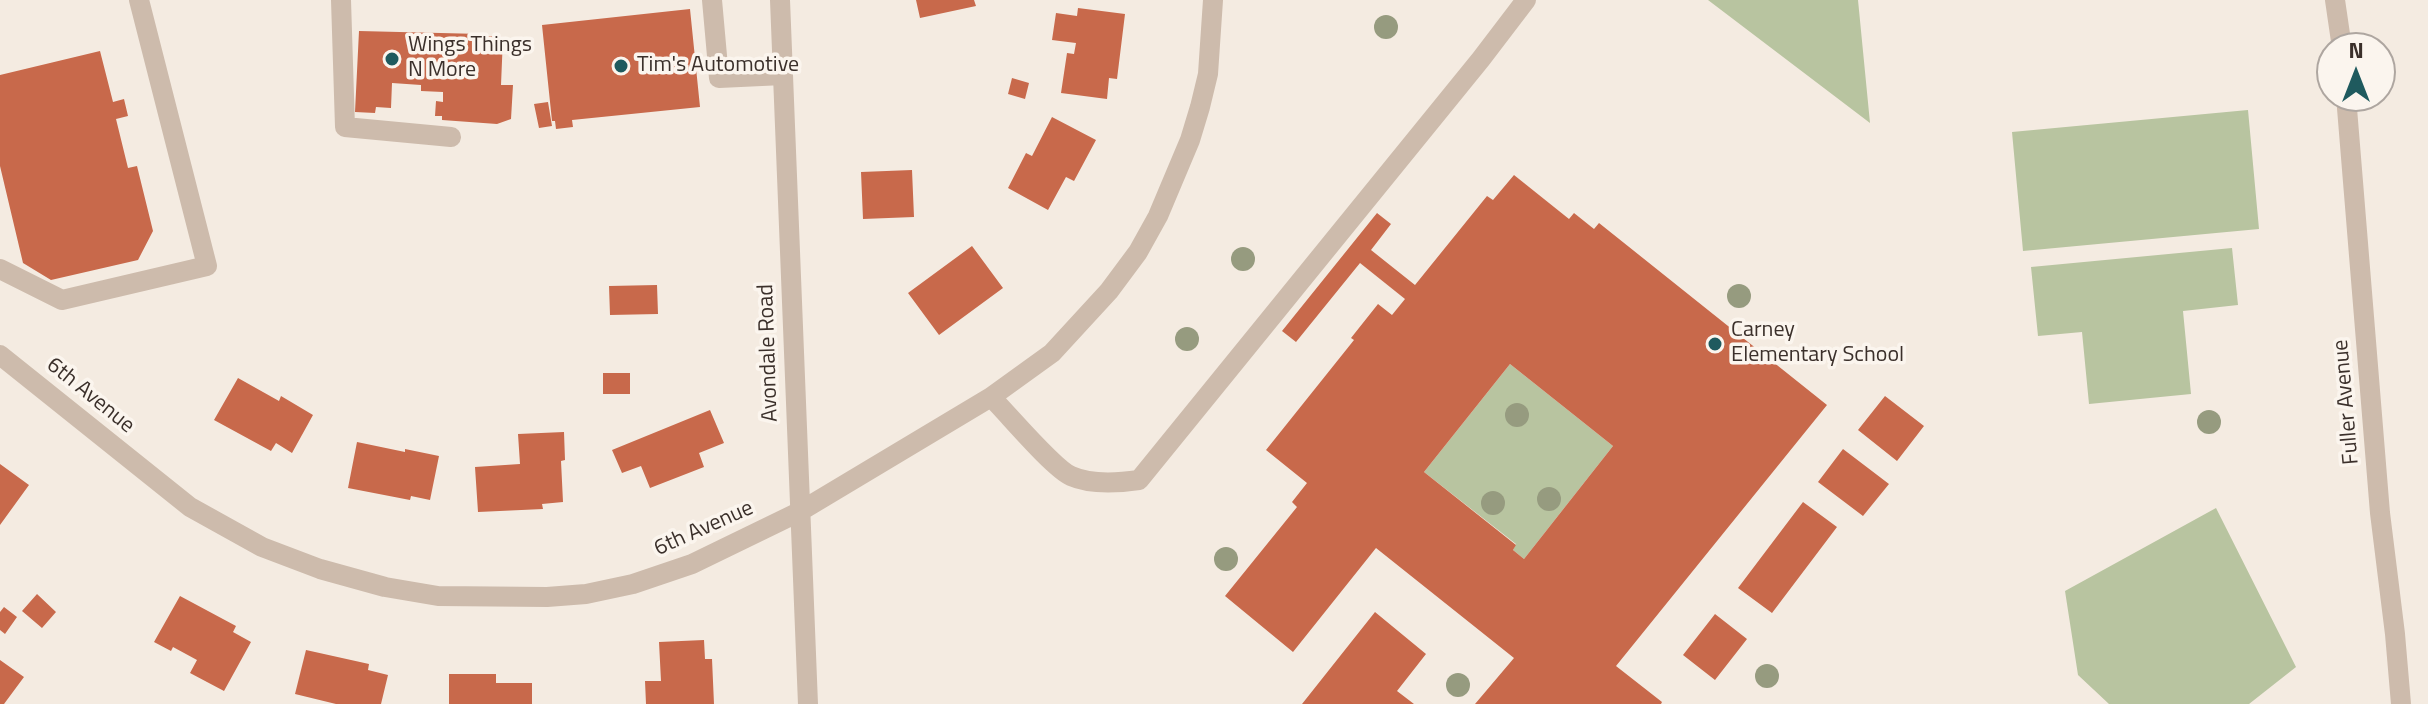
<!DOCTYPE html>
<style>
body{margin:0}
#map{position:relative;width:2428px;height:704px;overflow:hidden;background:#f4ebe1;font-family:"Titillium Web",sans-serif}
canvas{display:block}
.north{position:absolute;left:2316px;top:32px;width:80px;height:80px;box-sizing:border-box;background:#fbf5ee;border:2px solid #aea6a0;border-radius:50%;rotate:0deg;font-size:22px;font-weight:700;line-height:32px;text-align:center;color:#3b302b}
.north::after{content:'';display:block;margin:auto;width:28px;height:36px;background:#1f5a5e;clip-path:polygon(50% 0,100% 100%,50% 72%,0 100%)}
</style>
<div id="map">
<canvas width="2428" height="704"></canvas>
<div class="north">N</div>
</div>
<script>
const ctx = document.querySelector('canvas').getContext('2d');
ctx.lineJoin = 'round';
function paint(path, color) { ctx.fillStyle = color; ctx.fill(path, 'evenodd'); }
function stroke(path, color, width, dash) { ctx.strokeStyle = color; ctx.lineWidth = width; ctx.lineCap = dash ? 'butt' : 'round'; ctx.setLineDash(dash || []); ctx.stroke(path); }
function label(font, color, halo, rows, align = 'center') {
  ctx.font = font + ' "Titillium Web",sans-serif'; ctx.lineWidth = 7; ctx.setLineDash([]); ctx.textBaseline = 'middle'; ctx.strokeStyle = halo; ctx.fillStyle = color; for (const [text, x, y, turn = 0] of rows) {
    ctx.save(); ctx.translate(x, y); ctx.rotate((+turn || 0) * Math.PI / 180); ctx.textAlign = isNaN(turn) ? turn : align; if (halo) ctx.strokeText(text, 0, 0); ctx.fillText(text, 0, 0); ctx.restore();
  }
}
paint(new Path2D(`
 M 1708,0 L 1858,0 L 1870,123 Z
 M 2248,110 L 2259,229 L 2023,251 L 2012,132 Z
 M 2232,248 L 2238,305 L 2183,311 L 2191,394 L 2089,404 L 2082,332 L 2038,336 L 2031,267 Z
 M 1510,364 L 1613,446 L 1524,559 L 1513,550 L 1516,544 L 1424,472 Z
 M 2216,508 L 2296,667 L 2249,704 L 2109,704 L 2078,675 L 2065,591 Z`), '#b8c4a0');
paint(new Path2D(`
 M 916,0 L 974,0 L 976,6 L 920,18 Z
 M 1078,8 L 1125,14 L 1117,79 L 1109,78 L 1107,99 L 1061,93 L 1067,53 L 1074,54 L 1076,43 L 1052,40 L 1056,13 L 1077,16 Z
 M 690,9 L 700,107 L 572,120 L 573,127 L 556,129 L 555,121 L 552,121 L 542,25 Z
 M 359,31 L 481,34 L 481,36 L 503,37 L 501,85 L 513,85 L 511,119 L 497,124 L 442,120 L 442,116 L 435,116 L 436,101 L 443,102 L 443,92 L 421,91 L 421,85 L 392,83 L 391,108 L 376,107 L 375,113 L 355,112 Z
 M 100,51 L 113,102 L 124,99 L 128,116 L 116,119 L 128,168 L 137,166 L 153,231 L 138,260 L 51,280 L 23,263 L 0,166 L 0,75 Z
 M 1012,78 L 1029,83 L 1025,99 L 1008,94 Z
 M 548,102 L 552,126 L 539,128 L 534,104 Z
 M 1052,117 L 1096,140 L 1074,181 L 1066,177 L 1048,210 L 1008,188 L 1026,153 L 1032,156 Z
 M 912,170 L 914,217 L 863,219 L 861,172 Z
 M 1514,175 L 1569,219 L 1574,213 L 1594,229 L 1599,223 L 1827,405 L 1616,666 L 1662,702 L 1661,704 L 1475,704 L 1514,658 L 1376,548 L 1293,652 L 1225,596 L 1297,507 L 1292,502 L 1307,483 L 1266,450 L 1354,340 L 1351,338 L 1378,304 L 1392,315 L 1405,299 L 1360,263 L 1296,342 L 1282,331 L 1377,213 L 1391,224 L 1371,250 L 1415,285 L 1487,196 L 1493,200 ZM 1510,364 L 1613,446 L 1524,559 L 1513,550 L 1516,545 L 1424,472 Z
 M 972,246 L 1003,288 L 939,335 L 908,293 Z
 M 657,285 L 658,314 L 610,315 L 609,286 Z
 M 603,373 L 630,373 L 630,394 L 603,394 Z
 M 238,378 L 279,401 L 281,396 L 313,415 L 292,453 L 276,443 L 271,451 L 214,420 Z
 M 1885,396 L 1924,426 L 1897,461 L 1858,430 Z
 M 710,410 L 724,443 L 699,453 L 704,467 L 650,488 L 641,466 L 622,473 L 612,450 Z
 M 564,432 L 565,460 L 561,461 L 563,502 L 542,504 L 543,509 L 478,512 L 475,467 L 520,464 L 518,434 Z
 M 357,442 L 405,452 L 405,449 L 439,456 L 430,500 L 411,496 L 410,500 L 348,488 Z
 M 1843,449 L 1889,484 L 1863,516 L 1818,482 Z
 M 0,464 L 29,485 L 0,525 Z
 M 1803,502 L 1837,527 L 1772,613 L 1738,588 Z
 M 37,594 L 56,612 L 42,628 L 22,611 Z
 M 180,596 L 236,626 L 233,632 L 251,642 L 224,691 L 190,673 L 197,660 L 173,647 L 171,651 L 154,642 Z
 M 4,607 L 17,617 L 5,634 L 0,630 L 0,612 Z
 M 1375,612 L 1426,654 L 1397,691 L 1414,704 L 1302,704 Z
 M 1715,614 L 1747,639 L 1715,680 L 1683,655 Z
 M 704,640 L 705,659 L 712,659 L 714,704 L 646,704 L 645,681 L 661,681 L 659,642 Z
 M 306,650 L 369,664 L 368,670 L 388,675 L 381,704 L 336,704 L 295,694 Z
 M 0,660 L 24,677 L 4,704 L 0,704 Z
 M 449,674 L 496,674 L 496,683 L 532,683 L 532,704 L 449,704 Z`), '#c8694b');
stroke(new Path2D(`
 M 341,0 L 345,127 L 451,137
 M 712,0 L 719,78 L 783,75
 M 780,0 L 808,704
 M 2335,0 L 2342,48
 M 2346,96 L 2380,513 L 2395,634 L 2401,704
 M 0,269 L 62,300 L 207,266 L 139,0
 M 0,355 L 190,507 L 262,547 L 320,569 L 385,587 L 438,596 L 547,597 L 586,594 L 633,584 L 692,564 L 799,512 L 991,397 L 1052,353 L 1109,291 L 1138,252 L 1158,216 L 1190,140 L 1200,107 L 1208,74 L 1213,0
 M 991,397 C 1008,414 1053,468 1071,476 C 1091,485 1118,483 1139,480 L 1481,59 L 1526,0`), '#cdbbac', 20);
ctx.fillStyle = '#969b7f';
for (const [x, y] of [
 [1386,27],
 [1243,259],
 [1739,296],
 [1187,339],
 [1517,415],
 [2209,422],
 [1549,499],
 [1493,503],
 [1226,559],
 [1767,676],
 [1458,685]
]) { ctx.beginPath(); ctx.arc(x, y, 12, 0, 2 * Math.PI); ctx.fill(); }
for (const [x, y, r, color] of [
 [392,59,8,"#1f5a5e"],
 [621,66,8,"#1f5a5e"],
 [1715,344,8,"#1f5a5e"]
]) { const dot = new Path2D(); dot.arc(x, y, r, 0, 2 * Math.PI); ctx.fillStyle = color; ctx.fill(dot); stroke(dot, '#fbf5ee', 3); }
label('22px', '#3b302b', '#fbf5ee', [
 ["Wings Things",408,46],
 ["N More",408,71],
 ["Tim's Automotive",637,66],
 ["Carney",1731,331],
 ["Elementary School",1731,356]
], 'left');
label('22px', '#3b302b', '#fbf5ee', [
 ["Avondale Road",769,353,-92],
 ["6th Avenue",90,396,39],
 ["Fuller Avenue",2347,402,-95],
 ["6th Avenue",704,529,-24]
]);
</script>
